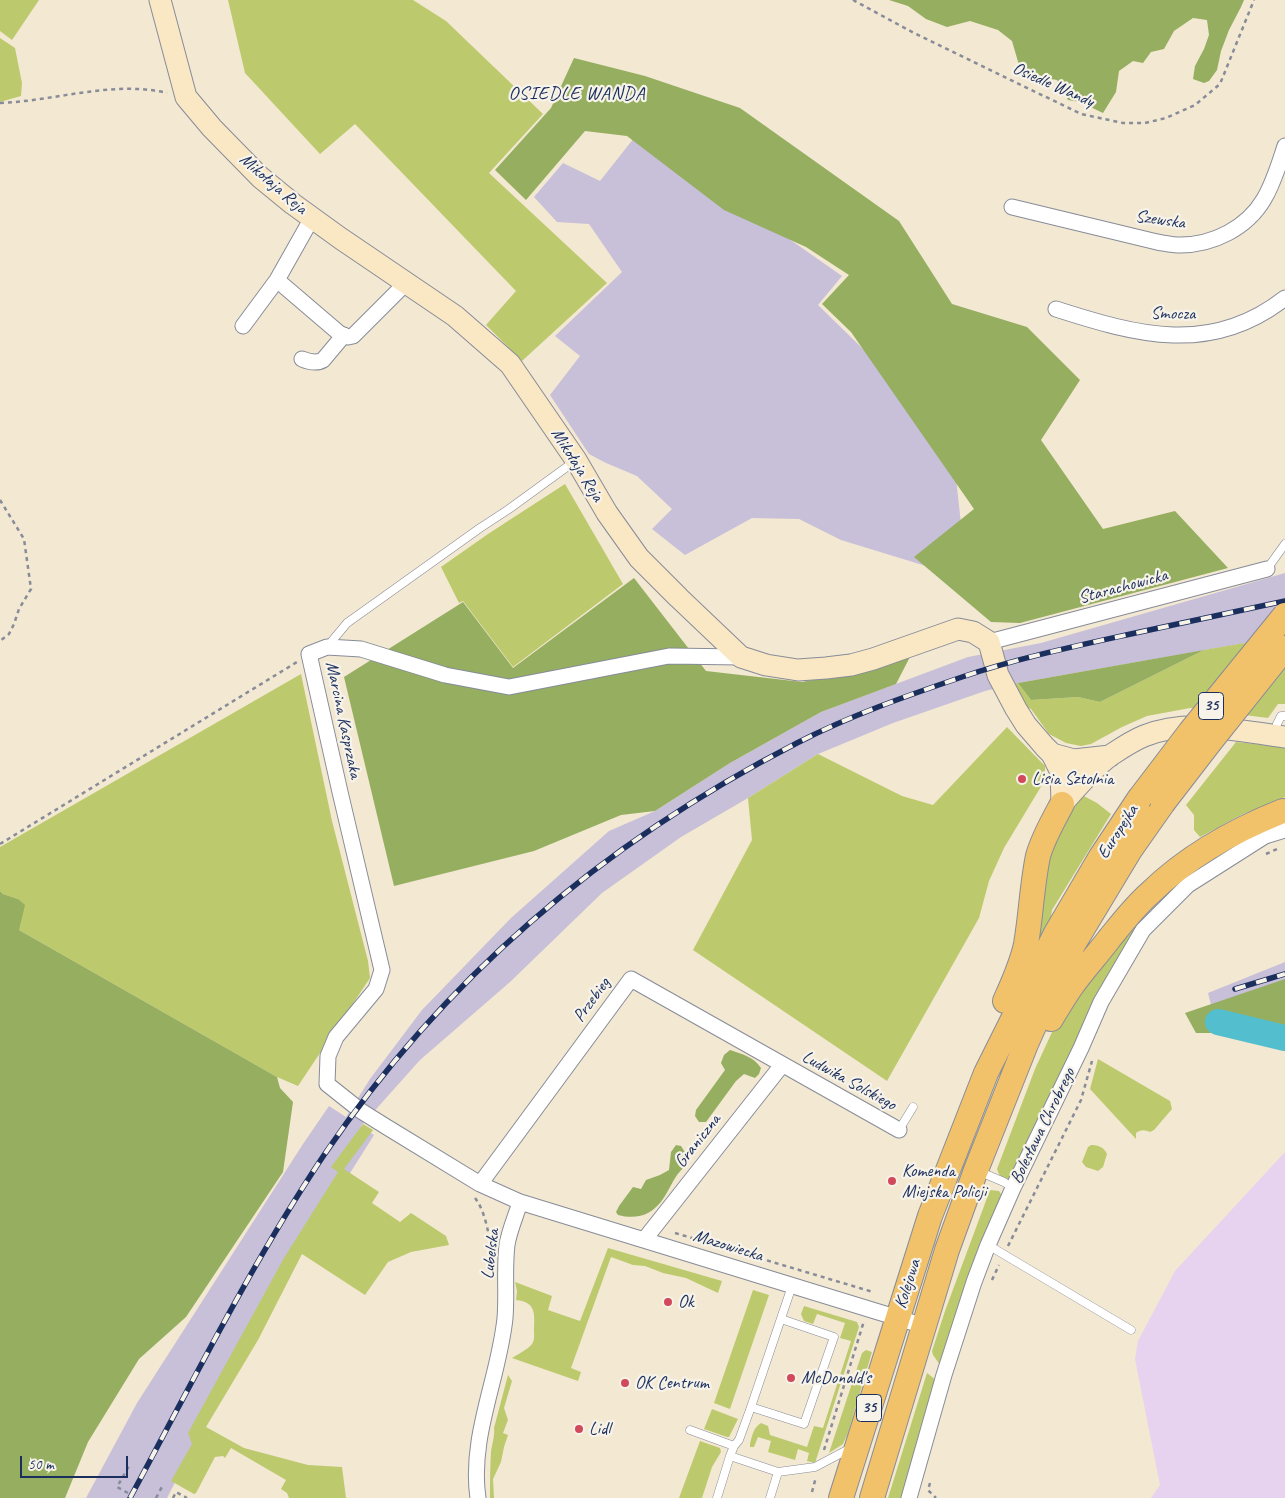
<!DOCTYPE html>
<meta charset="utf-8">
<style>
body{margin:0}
#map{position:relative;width:1285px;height:1498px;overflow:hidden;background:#f3e8d2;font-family:Caveat,sans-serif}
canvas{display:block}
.scale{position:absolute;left:20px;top:1456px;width:108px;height:22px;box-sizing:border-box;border:2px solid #1b2f5e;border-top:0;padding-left:6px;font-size:15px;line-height:18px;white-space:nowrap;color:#1b2f5e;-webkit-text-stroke:4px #f7f3e8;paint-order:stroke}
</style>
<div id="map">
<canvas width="1285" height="1498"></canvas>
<div class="scale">50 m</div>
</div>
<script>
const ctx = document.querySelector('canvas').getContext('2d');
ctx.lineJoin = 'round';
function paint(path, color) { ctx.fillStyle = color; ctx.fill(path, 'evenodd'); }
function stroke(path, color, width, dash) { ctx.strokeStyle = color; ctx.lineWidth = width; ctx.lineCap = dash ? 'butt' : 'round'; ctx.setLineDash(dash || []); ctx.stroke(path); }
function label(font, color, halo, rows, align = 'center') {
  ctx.font = font + ' Caveat,sans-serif'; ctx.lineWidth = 4.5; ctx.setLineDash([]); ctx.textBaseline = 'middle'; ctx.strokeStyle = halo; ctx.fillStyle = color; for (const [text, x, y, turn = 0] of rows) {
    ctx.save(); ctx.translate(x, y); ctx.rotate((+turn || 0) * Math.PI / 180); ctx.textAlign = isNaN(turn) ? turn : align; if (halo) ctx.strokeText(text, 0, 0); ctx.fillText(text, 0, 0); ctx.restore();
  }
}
paint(new Path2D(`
 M 1285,1152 L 1285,1498 L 1151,1498 L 1160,1485 L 1135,1359 L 1138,1341 L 1175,1271 Z`), '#e7d2ef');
paint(new Path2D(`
 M 638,133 L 842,276 L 818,305 L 900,385 L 955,469 L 961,524 L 926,566 L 841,540 L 799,519 L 752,518 L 685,555 L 652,529 L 672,509 L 637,476 L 606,463 L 589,454 L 550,395 L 580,356 L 555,336 L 622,272 L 589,224 L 557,222 L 534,197 L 563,163 L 600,181 Z
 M 1285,573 L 1285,636 L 1018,683 L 985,691 L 893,723 L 818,754 L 748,798 L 681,837 L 602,893 L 510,982 L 420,1060 L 361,1126 L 374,1135 L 265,1308 L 167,1498 L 86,1498 L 137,1403 L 303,1144 L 329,1106 L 346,1117 L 370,1079 L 422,1010 L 511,918 L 609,831 L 655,811 L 730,763 L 821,712 L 968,657 L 1041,643 Z
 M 1285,962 L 1285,988 L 1213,1012 L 1208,993 Z`), '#c8bfd8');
paint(new Path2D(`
 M 0,0 L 39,0 L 12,40 L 0,31 Z
 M 228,0 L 413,0 L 446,21 L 543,114 L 489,173 L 607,283 L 522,361 L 486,325 L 516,291 L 355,124 L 320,154 L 245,73 Z
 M 0,38 L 15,48 L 22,83 L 21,96 L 0,102 Z
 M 565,484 L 623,584 L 513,667 L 463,601 L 459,603 L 441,567 L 488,534 Z
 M 1285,636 L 1285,704 L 1278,704 L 1268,718 L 1190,708 L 1147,716 L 1122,727 L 1091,744 L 1081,746 L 1066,743 L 1049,734 L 1031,709 L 1023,706 L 1012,684 L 1018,683 L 1031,700 L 1078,697 L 1100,702 L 1204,650 Z
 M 301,674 L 332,821 L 368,961 L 370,978 L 298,1086 L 277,1077 L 19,930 L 18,899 L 3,894 L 0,891 L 0,847 Z
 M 1007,727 L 1045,766 L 1045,780 L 1004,848 L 989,881 L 979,918 L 887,1081 L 693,950 L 752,840 L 748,798 L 818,754 L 902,796 L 933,805 Z
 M 1236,742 L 1285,747 L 1285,797 L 1241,815 L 1200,837 L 1194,830 L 1194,815 L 1186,805 Z
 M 1082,795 L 1097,803 L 1111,814 L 1052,910 L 1050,922 L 1030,962 L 1047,868 C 1055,841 1066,819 1082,795 Z
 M 1129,928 L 1137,933 L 1011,1180 C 1003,1181 999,1176 997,1169 L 1035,1069 L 1053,1030 Z
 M 1098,1059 L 1170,1101 L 1172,1109 L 1154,1130 L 1150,1132 C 1145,1130 1141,1129 1136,1133 L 1136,1139 L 1090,1089 Z
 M 363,1124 L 373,1130 L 344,1169 L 379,1192 L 372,1203 L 400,1222 L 411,1213 L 446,1236 L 449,1245 L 411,1252 L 388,1262 L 365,1295 L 302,1254 L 258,1340 L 206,1427 L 244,1448 L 308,1465 L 342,1467 L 346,1498 L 289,1498 L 287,1493 L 281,1489 L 286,1480 L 231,1448 L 225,1458 L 223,1456 L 215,1457 L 196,1493 L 194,1494 L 171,1481 L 192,1444 L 188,1433 L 284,1258 L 338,1172 L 331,1167 Z
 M 1091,1145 C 1098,1145 1104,1147 1107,1154 L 1103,1167 L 1098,1171 L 1086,1167 L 1082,1162 L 1088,1147 Z
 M 990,1190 L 999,1191 L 1003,1197 L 940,1365 L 933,1355 L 932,1351 L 945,1311 Z
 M 608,1248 L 722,1281 L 718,1293 L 686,1278 L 663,1273 L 645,1266 L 633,1265 L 611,1257 L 571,1368 L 581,1372 L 578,1381 L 512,1358 C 518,1354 527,1350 532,1344 C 535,1340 534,1334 534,1329 C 535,1312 535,1302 516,1300 L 517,1291 L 515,1282 L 552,1296 L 548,1310 L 580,1321 Z
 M 753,1290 L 769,1295 L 730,1409 L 714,1403 Z
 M 804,1306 L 857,1322 L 859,1327 L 815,1463 L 807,1461 L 809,1453 L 798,1449 L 795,1460 L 768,1452 L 771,1441 L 758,1437 L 754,1447 L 750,1447 L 750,1444 C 752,1436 753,1428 761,1423 L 768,1426 L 770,1435 L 807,1447 L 814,1426 L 823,1428 L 851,1341 L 840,1338 L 845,1323 L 817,1314 L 813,1324 L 804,1321 L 801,1314 Z
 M 866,1350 L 872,1352 L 848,1433 L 843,1444 L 829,1453 L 862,1353 Z
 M 927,1373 L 936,1380 L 901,1498 L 888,1498 Z
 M 508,1375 L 512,1381 L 504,1408 L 508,1420 L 503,1433 L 508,1435 L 504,1447 L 501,1462 L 493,1479 L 494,1498 L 490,1498 C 490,1483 490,1468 491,1452 C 492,1444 495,1436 494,1428 Z
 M 712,1409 L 738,1419 L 729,1437 L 727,1437 L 704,1429 Z
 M 700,1441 L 720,1448 L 721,1452 L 712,1467 L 702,1498 L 679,1498 Z`), '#bcca6d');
paint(new Path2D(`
 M 889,0 L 1244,0 L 1241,7 L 1229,30 L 1221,51 L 1217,70 L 1209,81 L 1204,83 L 1193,79 L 1195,66 L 1204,49 L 1209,35 L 1207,20 L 1193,18 L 1174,31 L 1164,49 L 1151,52 L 1143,63 L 1133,61 L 1119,71 L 1116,92 L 1103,113 L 1080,102 L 1068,100 L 1057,80 L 1045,78 L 1019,65 L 1012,41 L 998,30 L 970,21 L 947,27 L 926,19 L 908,6 Z
 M 574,58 L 645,76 L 740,108 L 899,221 L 952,304 L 1027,327 L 1080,380 L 1041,440 L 1103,529 L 1175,511 L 1228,568 L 1020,623 L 991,622 L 914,557 L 974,509 L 851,332 L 822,304 L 849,275 L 806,247 L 724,210 L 627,136 L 585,131 L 526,200 L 495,170 L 551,108 Z
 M 634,578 L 706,671 L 802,682 L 872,668 L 912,653 L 896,684 L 821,712 L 730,763 L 655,811 L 621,815 L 534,851 L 394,886 L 344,677 L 463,602 L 513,668 Z
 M 1204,650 L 1100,702 L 1078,697 L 1031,700 L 1018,683 Z
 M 0,891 L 3,894 L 18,899 L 25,905 L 19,930 L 277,1077 L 280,1088 L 293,1102 L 283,1172 L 186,1317 L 139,1359 L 88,1442 L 65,1498 L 0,1498 Z
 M 1285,979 L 1285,1045 L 1236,1033 L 1196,1033 L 1185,1013 Z
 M 730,1050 C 742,1054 754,1057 761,1068 L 759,1074 L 755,1078 L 744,1074 L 736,1081 L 706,1122 L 699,1122 L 695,1116 L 696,1110 L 725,1070 L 721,1063 L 724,1055 Z
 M 676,1145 L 681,1146 L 690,1160 C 686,1165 681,1170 677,1175 C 672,1182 668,1192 663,1199 C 652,1215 637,1220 618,1215 L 616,1212 L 619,1206 L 633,1187 L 641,1189 L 646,1180 L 660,1175 L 669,1170 L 671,1152 Z`), '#95ae60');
stroke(new Path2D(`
 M 1218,1022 L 1285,1038`), '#53bfce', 26);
const lane = new Path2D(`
 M 1267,569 L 1285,544
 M 327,647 L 347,623 L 480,528 L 509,509 L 575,461
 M 1275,734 L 1277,724 L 1281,716 L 1285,716
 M 899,1130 L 913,1107
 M 978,1171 L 1004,1182 L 1013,1188
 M 988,1245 L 1131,1330
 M 751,1407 L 804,1424 L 834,1337 L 781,1319
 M 690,1430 L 734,1446
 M 730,1456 L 778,1472
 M 717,1498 L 730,1456 L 734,1446 L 739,1440 L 751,1407 L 792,1286
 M 770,1498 L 778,1472 L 815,1467 L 851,1448`);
const street = new Path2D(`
 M 1012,207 L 1157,242 C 1164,243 1173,245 1180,245 C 1213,245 1247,228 1264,199 C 1274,182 1279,164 1285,146
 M 277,280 L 339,333 L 348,337 L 353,336 L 406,283
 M 1056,309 C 1137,335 1211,356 1285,298
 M 243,326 L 277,280 L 312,218
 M 302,359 C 309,362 316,364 323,360 L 344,335
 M 989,642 L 1267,569
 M 741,657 L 669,656 L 509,687 L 445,675 L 361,649 L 327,647 L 309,654 L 340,792 L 382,970 L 376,989 L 336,1037 L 328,1056 L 327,1084 L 361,1111 L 385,1126 L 480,1184 L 520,1202 L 924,1326
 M 480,1184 L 631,979 L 899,1130
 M 644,1240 L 782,1065
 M 478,1498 C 469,1437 499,1378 505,1318 C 507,1294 504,1269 507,1245 C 509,1231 516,1216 520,1202
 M 909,1498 L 944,1375 L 974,1282 L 988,1245 L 1013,1188 L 1081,1048 L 1101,1002 L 1143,930 L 1188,885 L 1265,836 L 1285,830`);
const secondary = new Path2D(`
 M 160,0 L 186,97 L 212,128 L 260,177 L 293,204 L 340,238 L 455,316 L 510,364 L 576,460 L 607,513 L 639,558 L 679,598 L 741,657 L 766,665 L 798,670 L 826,668 L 851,665 L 873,659 L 958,629 L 973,632 L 989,642 L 998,675 L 1016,709 L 1026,725 L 1045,747 L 1052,754 L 1061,772 L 1062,804
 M 1052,754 L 1074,760 L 1110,756
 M 1062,804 C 1075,789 1095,766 1111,755 C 1120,749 1134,740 1144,736 C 1189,718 1239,731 1285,737`);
const primary = new Path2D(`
 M 1005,1001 C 1013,983 1022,964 1026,944 C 1031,915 1032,885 1038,856 C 1043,838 1053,821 1062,804
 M 1051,1019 C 1057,1009 1064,997 1071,987 C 1083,970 1097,955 1109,939 C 1122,923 1135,906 1150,893 C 1187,857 1235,830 1283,811
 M 841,1498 L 930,1216 L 986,1073 L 1056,933 L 1100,858 L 1139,799
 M 872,1498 L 947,1250 L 976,1170 L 1026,1044 L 1051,988 L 1074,943 L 1130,850 L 1163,803`);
stroke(lane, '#878c98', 9);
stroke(street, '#878c98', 17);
stroke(secondary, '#878c98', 23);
stroke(primary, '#878c98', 26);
stroke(new Path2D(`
 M 853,0 L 914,33 L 1081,114 L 1123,123 L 1145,123 L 1166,118 L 1195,105 L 1220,84 L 1254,0
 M 0,103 C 55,101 113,80 167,93
 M 0,500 L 24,539 L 31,589 L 19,609 L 14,624 L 9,634 L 0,641
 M 0,844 L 297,662
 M 1266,854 L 1277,849
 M 475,1198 C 485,1211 488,1231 491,1247
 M 675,1233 L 873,1292
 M 1008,1246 L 1081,1100 L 1092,1061
 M 992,1280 L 999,1265
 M 824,1450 L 864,1321
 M 930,1483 L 928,1490 L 936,1498
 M 812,1492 L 816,1477
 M 128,1493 L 117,1487 L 129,1466
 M 156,1498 L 163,1485
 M 173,1498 L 176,1492 L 187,1498`), '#878c98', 2.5, [4, 4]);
stroke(lane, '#fff', 8);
stroke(street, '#fff', 15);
stroke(secondary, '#fae7c3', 21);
stroke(primary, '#f2c26a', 24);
const rail = new Path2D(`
 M 1235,989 L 1285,974
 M 130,1498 C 192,1383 251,1264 324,1155 C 445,977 606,841 797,743 C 849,716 906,696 962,677 C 1015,659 1071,647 1126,635 C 1179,624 1232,612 1285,601`);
stroke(rail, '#1b2f5e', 5.5);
stroke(rail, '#f7f3e8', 4, [11]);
const primaryBridge = new Path2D(`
 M 1139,799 L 1190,732 L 1285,615
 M 1163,803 L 1210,742 L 1285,648`);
stroke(primaryBridge, '#878c98', 26, []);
stroke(primaryBridge, '#f2c26a', 24);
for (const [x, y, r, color] of [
 [1022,779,5,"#d1495b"],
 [892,1181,5,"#d1495b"],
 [668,1302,5,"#d1495b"],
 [791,1378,5,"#d1495b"],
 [625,1383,5,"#d1495b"],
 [579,1429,5,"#d1495b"]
]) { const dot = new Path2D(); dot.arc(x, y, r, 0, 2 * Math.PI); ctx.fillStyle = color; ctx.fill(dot); stroke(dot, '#f7f3e8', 2); }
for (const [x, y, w] of [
 [1211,706,25],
 [869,1408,25]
]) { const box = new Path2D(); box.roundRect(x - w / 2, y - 13.5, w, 27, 4); ctx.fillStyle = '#f7f3e8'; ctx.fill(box); stroke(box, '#1b2f5e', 1); }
label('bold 16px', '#1b2f5e', null, [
 ["35",1211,706],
 ["35",869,1408]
]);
label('18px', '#1b2f5e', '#f7f3e8', [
 ["Osiedle Wandy",1053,85,24],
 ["Mikołaja Reja",273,184,41],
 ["Szewska",1160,220,8],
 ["Smocza",1173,314,1],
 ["Mikołaja Reja",577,465,58],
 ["Starachowicka",1123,587,-15],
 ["Marcina Kasprzaka",343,720,78],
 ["Europejka",1118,832,-57],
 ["Przebieg",592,1000,-54],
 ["Ludwika Solskiego",849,1081,29],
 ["Bolesława Chrobrego",1043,1126,-64],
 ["Graniczna",698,1141,-52],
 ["Mazowiecka",728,1246,17],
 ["Lubelska",491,1254,-83],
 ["Kolejowa",908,1284,-72]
]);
label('18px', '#1b2f5e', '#f7f3e8', [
 ["Lisia Sztolnia",1032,779],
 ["Komenda",902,1171],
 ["Miejska Policji",902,1192],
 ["Ok",678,1302],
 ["McDonald's",801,1378],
 ["OK Centrum",635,1383],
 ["Lidl",589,1429]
], 'left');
ctx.letterSpacing = '1px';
label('19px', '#1b2f5e', '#f7f3e8', [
 ["OSIEDLE WANDA",577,94]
]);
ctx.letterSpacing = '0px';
</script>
